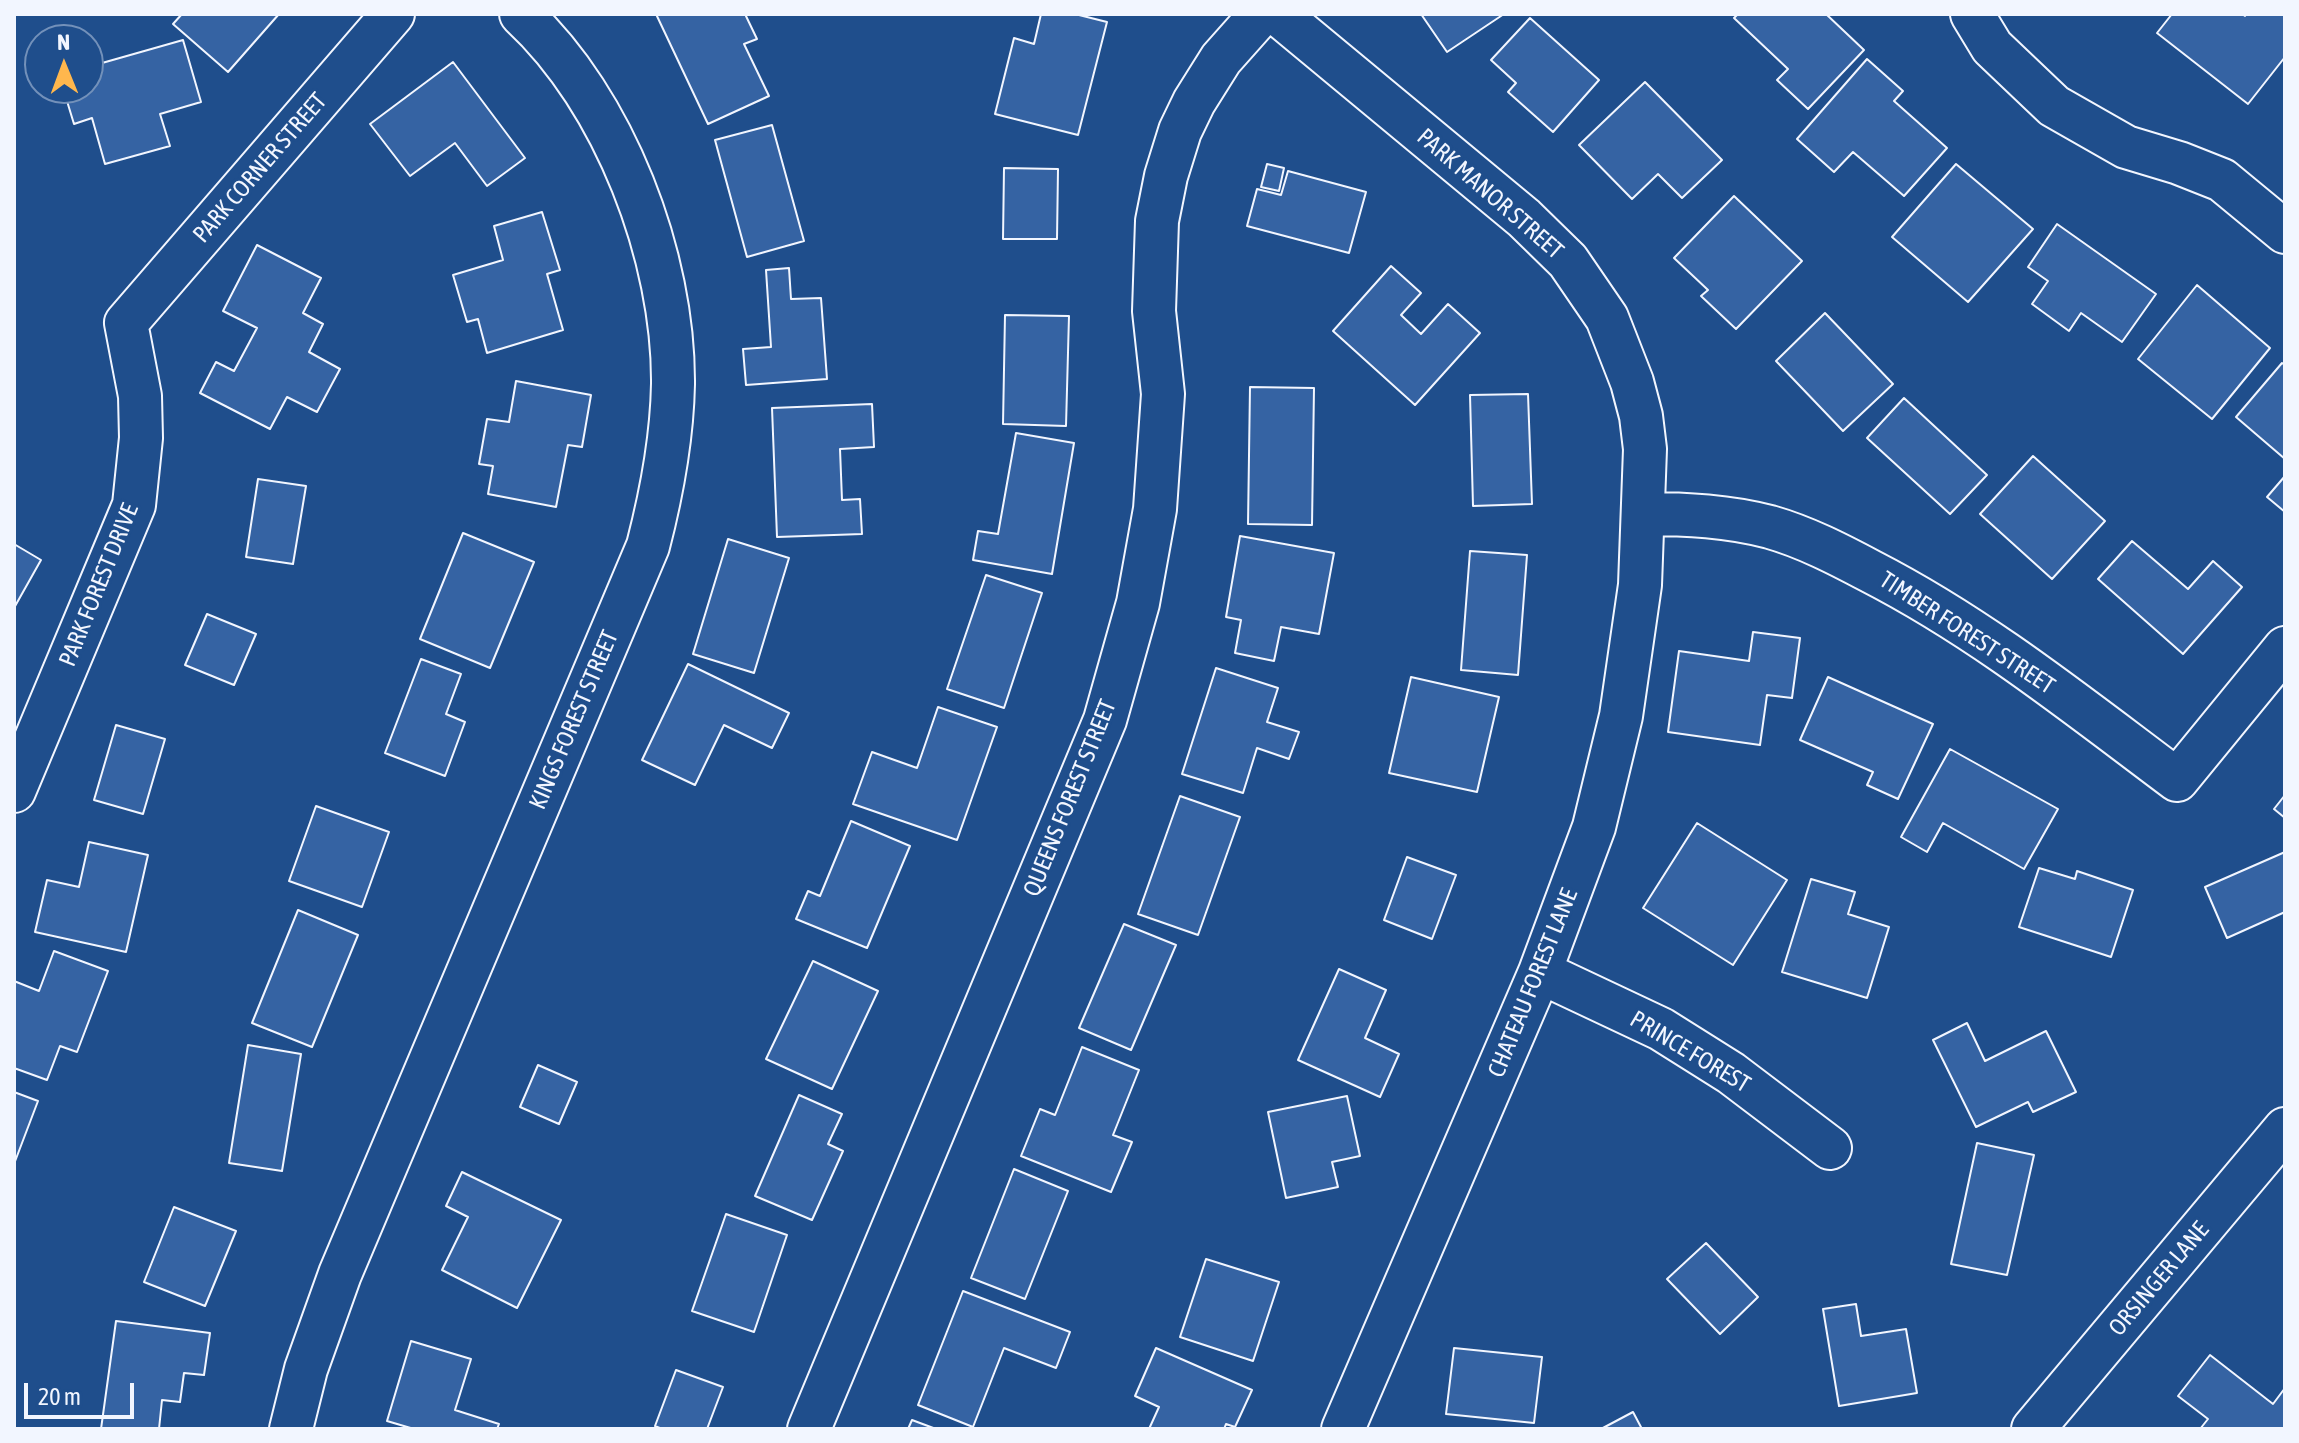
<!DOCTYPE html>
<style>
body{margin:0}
#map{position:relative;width:2299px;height:1443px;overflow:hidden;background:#1f4e8c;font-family:"Asap Condensed",sans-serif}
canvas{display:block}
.frame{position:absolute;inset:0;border:16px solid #f2f6ff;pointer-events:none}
.north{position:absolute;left:24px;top:24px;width:80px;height:80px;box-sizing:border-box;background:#1f4e8c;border:2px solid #7391ba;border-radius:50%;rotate:359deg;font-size:22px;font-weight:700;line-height:32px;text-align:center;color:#f2f6ff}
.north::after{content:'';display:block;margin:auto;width:28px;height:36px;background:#ffb74d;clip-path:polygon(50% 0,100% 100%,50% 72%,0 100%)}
.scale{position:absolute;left:24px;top:1383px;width:110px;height:36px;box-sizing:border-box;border:4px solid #f2f6ff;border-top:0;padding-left:10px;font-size:24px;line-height:28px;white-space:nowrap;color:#f2f6ff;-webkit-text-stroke:6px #1f4e8c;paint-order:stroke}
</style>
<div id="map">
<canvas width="2299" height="1443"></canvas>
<div class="frame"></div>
<div class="north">N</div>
<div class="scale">20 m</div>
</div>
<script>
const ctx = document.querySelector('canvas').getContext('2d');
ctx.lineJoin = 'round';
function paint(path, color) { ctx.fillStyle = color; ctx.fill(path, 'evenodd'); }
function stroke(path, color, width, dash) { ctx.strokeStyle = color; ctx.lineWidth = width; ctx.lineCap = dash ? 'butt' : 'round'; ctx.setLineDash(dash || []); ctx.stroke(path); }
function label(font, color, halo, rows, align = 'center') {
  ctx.font = font + ' "Asap Condensed",sans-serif'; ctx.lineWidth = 6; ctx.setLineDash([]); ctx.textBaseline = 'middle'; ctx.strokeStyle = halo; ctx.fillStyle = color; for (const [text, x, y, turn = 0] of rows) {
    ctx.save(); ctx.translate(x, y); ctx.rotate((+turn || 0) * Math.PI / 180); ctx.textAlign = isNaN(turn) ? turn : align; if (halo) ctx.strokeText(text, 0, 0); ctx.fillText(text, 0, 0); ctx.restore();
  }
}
const building = new Path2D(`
 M 182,14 L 279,14 L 228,72 L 173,24 Z
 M 656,14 L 745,14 L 757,39 L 744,44 L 769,96 L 708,124 Z
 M 1041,14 L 1075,14 L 1107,22 L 1078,135 L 995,114 L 1014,38 L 1034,44 Z
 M 1421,14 L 1504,14 L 1447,52 Z
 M 1738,14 L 1826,14 L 1864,50 L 1808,109 L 1777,80 L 1788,69 L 1734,18 Z
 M 2172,14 L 2242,14 L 2245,16 L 2246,14 L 2285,14 L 2285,57 L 2248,104 L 2157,33 Z
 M 1530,18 L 1599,80 L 1553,132 L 1508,92 L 1516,83 L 1491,60 Z
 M 183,40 L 201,102 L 160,114 L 170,146 L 105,164 L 92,118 L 74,124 L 63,88 L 88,88 L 88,67 Z
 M 1867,59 L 1903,91 L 1894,101 L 1947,148 L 1904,196 L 1853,152 L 1834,172 L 1797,139 Z
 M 453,62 L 525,158 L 487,186 L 455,143 L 410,176 L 370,124 Z
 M 1645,82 L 1722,160 L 1682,198 L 1658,174 L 1632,199 L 1579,145 Z
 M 772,125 L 804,241 L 747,257 L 715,140 Z
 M 1267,164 L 1284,168 L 1279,191 L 1261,187 Z
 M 1956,164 L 2033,229 L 1968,302 L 1892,237 Z
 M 1004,168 L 1058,169 L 1057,239 L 1003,239 Z
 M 1288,171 L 1366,192 L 1349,253 L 1247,226 L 1257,189 L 1281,195 Z
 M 1734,196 L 1802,261 L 1736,329 L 1701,296 L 1708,290 L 1674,258 Z
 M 542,212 L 560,270 L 547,274 L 563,330 L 487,353 L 478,319 L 467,322 L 453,275 L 503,260 L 494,226 Z
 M 2057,224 L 2156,294 L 2122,342 L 2081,313 L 2069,331 L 2032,304 L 2048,281 L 2028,267 Z
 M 257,245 L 321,278 L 303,313 L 323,324 L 309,352 L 340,369 L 317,412 L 287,397 L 270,429 L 200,393 L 216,362 L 234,371 L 257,328 L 223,311 Z
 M 1391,266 L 1421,293 L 1401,315 L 1421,334 L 1448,304 L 1480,333 L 1415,405 L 1333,331 Z
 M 789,268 L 791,299 L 821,298 L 827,379 L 746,385 L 743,349 L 771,347 L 766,270 Z
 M 2197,285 L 2270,348 L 2212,419 L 2138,359 Z
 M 1825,313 L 1893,384 L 1843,431 L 1776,361 Z
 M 1005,315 L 1069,316 L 1066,426 L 1003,424 Z
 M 2282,363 L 2285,365 L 2285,459 L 2236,417 Z
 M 516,381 L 591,395 L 582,447 L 568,445 L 556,507 L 488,494 L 493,466 L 479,464 L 487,419 L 509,422 Z
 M 1250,387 L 1314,388 L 1312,525 L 1248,524 Z
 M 1528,394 L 1532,504 L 1473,506 L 1470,395 Z
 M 1904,398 L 1987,475 L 1950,514 L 1867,438 Z
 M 872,404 L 874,447 L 840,449 L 842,500 L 860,499 L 862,534 L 777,537 L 772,408 Z
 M 1016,433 L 1074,443 L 1052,574 L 973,560 L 978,531 L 998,534 Z
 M 2033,456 L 2105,521 L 2052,579 L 1980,514 Z
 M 2285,476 L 2285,512 L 2267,497 Z
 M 258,479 L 306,486 L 293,564 L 246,557 Z
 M 463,533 L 534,562 L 490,668 L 420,639 Z
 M 1240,536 L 1334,553 L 1319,634 L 1281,627 L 1274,661 L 1235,653 L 1241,620 L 1226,617 Z
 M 728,539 L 789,558 L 754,673 L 693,654 Z
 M 2132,541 L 2188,589 L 2213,561 L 2242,587 L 2183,654 L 2098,579 Z
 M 14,544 L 41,560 L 14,608 Z
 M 1470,551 L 1527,555 L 1518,675 L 1461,670 Z
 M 986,575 L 1042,593 L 1004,708 L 947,689 Z
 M 207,614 L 256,634 L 234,685 L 185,665 Z
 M 1753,632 L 1800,638 L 1792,698 L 1767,695 L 1760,745 L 1668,732 L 1679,651 L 1749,661 Z
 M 421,659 L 461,674 L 446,714 L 465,722 L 445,776 L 385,753 Z
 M 688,664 L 789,713 L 772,748 L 724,725 L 695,785 L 642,760 Z
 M 1216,668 L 1278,688 L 1267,722 L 1299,732 L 1289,759 L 1257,748 L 1243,793 L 1182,774 Z
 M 1411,677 L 1499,697 L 1477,792 L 1389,773 Z
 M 1828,677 L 1933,724 L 1898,799 L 1867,785 L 1873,772 L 1800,740 Z
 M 938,707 L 997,727 L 957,840 L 853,804 L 872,752 L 917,768 Z
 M 116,725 L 165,739 L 143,814 L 94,800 Z
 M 1950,749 L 2058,809 L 2024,869 L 1943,823 L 1927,852 L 1901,837 Z
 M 2285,795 L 2285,818 L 2274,809 Z
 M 1180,796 L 1240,817 L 1198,935 L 1138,914 Z
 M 316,806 L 389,832 L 362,907 L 289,881 Z
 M 851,821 L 910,846 L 867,948 L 796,919 L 808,891 L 820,896 Z
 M 1697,823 L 1787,880 L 1733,965 L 1643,908 Z
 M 89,842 L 148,855 L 126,952 L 35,932 L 47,880 L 79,887 Z
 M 2285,852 L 2285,912 L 2227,938 L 2205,887 Z
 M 1407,857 L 1456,875 L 1432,939 L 1384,920 Z
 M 2039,868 L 2075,879 L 2077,871 L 2133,890 L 2111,957 L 2019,927 Z
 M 1811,879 L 1855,892 L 1848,914 L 1889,927 L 1867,998 L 1782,972 Z
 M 298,910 L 358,935 L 312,1047 L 252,1023 Z
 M 1124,924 L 1176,945 L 1131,1050 L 1079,1028 Z
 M 54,951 L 108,971 L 77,1052 L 60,1046 L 47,1080 L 14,1068 L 14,981 L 39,991 Z
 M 813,961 L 878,991 L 832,1089 L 766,1059 Z
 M 1339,969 L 1386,990 L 1365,1038 L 1399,1054 L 1380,1097 L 1298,1060 Z
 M 1967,1023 L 1985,1061 L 2046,1031 L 2076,1092 L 2033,1112 L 2028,1102 L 1976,1127 L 1933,1040 Z
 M 248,1045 L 301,1054 L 282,1171 L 229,1163 Z
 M 1082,1047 L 1139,1070 L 1113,1135 L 1132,1142 L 1111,1192 L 1021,1156 L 1040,1109 L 1055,1115 Z
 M 538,1065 L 577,1082 L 559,1124 L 520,1107 Z
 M 14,1092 L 38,1101 L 14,1164 Z
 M 799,1095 L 842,1114 L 828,1144 L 843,1151 L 812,1220 L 755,1196 Z
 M 1347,1096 L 1360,1156 L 1332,1162 L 1338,1187 L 1286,1198 L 1268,1112 Z
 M 1977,1143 L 2034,1155 L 2007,1275 L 1951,1264 Z
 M 1014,1169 L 1068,1191 L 1025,1299 L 971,1278 Z
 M 462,1172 L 561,1220 L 517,1308 L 442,1270 L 468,1217 L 446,1206 Z
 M 174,1207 L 236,1231 L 205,1306 L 144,1282 Z
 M 726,1214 L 787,1235 L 754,1332 L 692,1311 Z
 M 1706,1243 L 1758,1297 L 1720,1334 L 1667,1279 Z
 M 1206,1259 L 1279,1282 L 1253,1361 L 1180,1337 Z
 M 963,1291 L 1070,1332 L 1056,1368 L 1004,1348 L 973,1427 L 918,1405 Z
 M 1856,1304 L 1861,1336 L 1906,1329 L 1917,1393 L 1839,1406 L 1823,1309 Z
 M 116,1321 L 210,1333 L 204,1375 L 184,1373 L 180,1402 L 162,1400 L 159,1429 L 101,1429 Z
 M 411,1341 L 471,1359 L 455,1410 L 499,1424 L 497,1429 L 414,1429 L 387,1421 Z
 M 1156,1348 L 1252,1390 L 1235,1427 L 1226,1424 L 1224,1429 L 1149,1429 L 1159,1407 L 1135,1396 Z
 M 1454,1348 L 1542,1357 L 1534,1423 L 1446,1414 Z
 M 2210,1355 L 2273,1404 L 2285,1388 L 2285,1429 L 2200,1429 L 2208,1419 L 2178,1396 Z
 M 676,1370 L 723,1387 L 707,1429 L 662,1429 L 655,1426 Z
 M 1633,1412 L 1642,1429 L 1601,1429 Z
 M 912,1420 L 936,1429 L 908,1429 Z`);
paint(building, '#3563a3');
stroke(building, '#f2f6ff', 2);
const minor = new Path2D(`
 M 1278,14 L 1524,218 L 1568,261 L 1607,318 L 1632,382 L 1641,416 L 1645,449 L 1640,585 L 1621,716 L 1594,827 L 1540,972 L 1343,1429
 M 1972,14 L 1992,47 L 2054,106 L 2126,147 L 2179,163 L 2222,180 L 2285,232
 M 1643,514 C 1687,514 1728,516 1770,527 C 1805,537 1838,554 1870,571 C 1981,628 2078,706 2177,780 L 2285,648
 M 14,791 L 134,505 L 141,438 L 140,396 L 126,323 L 393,14
 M 1540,972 L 1661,1029 L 1731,1073 L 1830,1148
 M 291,1429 L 306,1369 L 340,1274 L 648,546 C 662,492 672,439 673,384 C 674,257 615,101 521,14
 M 809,1429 L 1105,720 L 1138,603 L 1155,509 L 1163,394 L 1154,311 L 1157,221 L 1166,176 L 1180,131 L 1194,102 L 1221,59 L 1261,14
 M 2033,1429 L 2285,1129`);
stroke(minor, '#f2f6ff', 46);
stroke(minor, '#1f4e8c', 42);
label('24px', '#f2f6ff', '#1f4e8c', [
 ["PARK CORNER STREET",260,168,-49],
 ["PARK MANOR STREET",1490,194,41],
 ["PARK FOREST DRIVE",99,585,-68],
 ["TIMBER FOREST STREET",1967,633,33],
 ["KINGS FOREST STREET",574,720,-67],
 ["QUEENS FOREST STREET",1070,798,-68],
 ["CHATEAU FOREST LANE",1533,983,-68],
 ["PRINCE FOREST",1690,1052,31],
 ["ORSINGER LANE",2159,1279,-50]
]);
</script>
